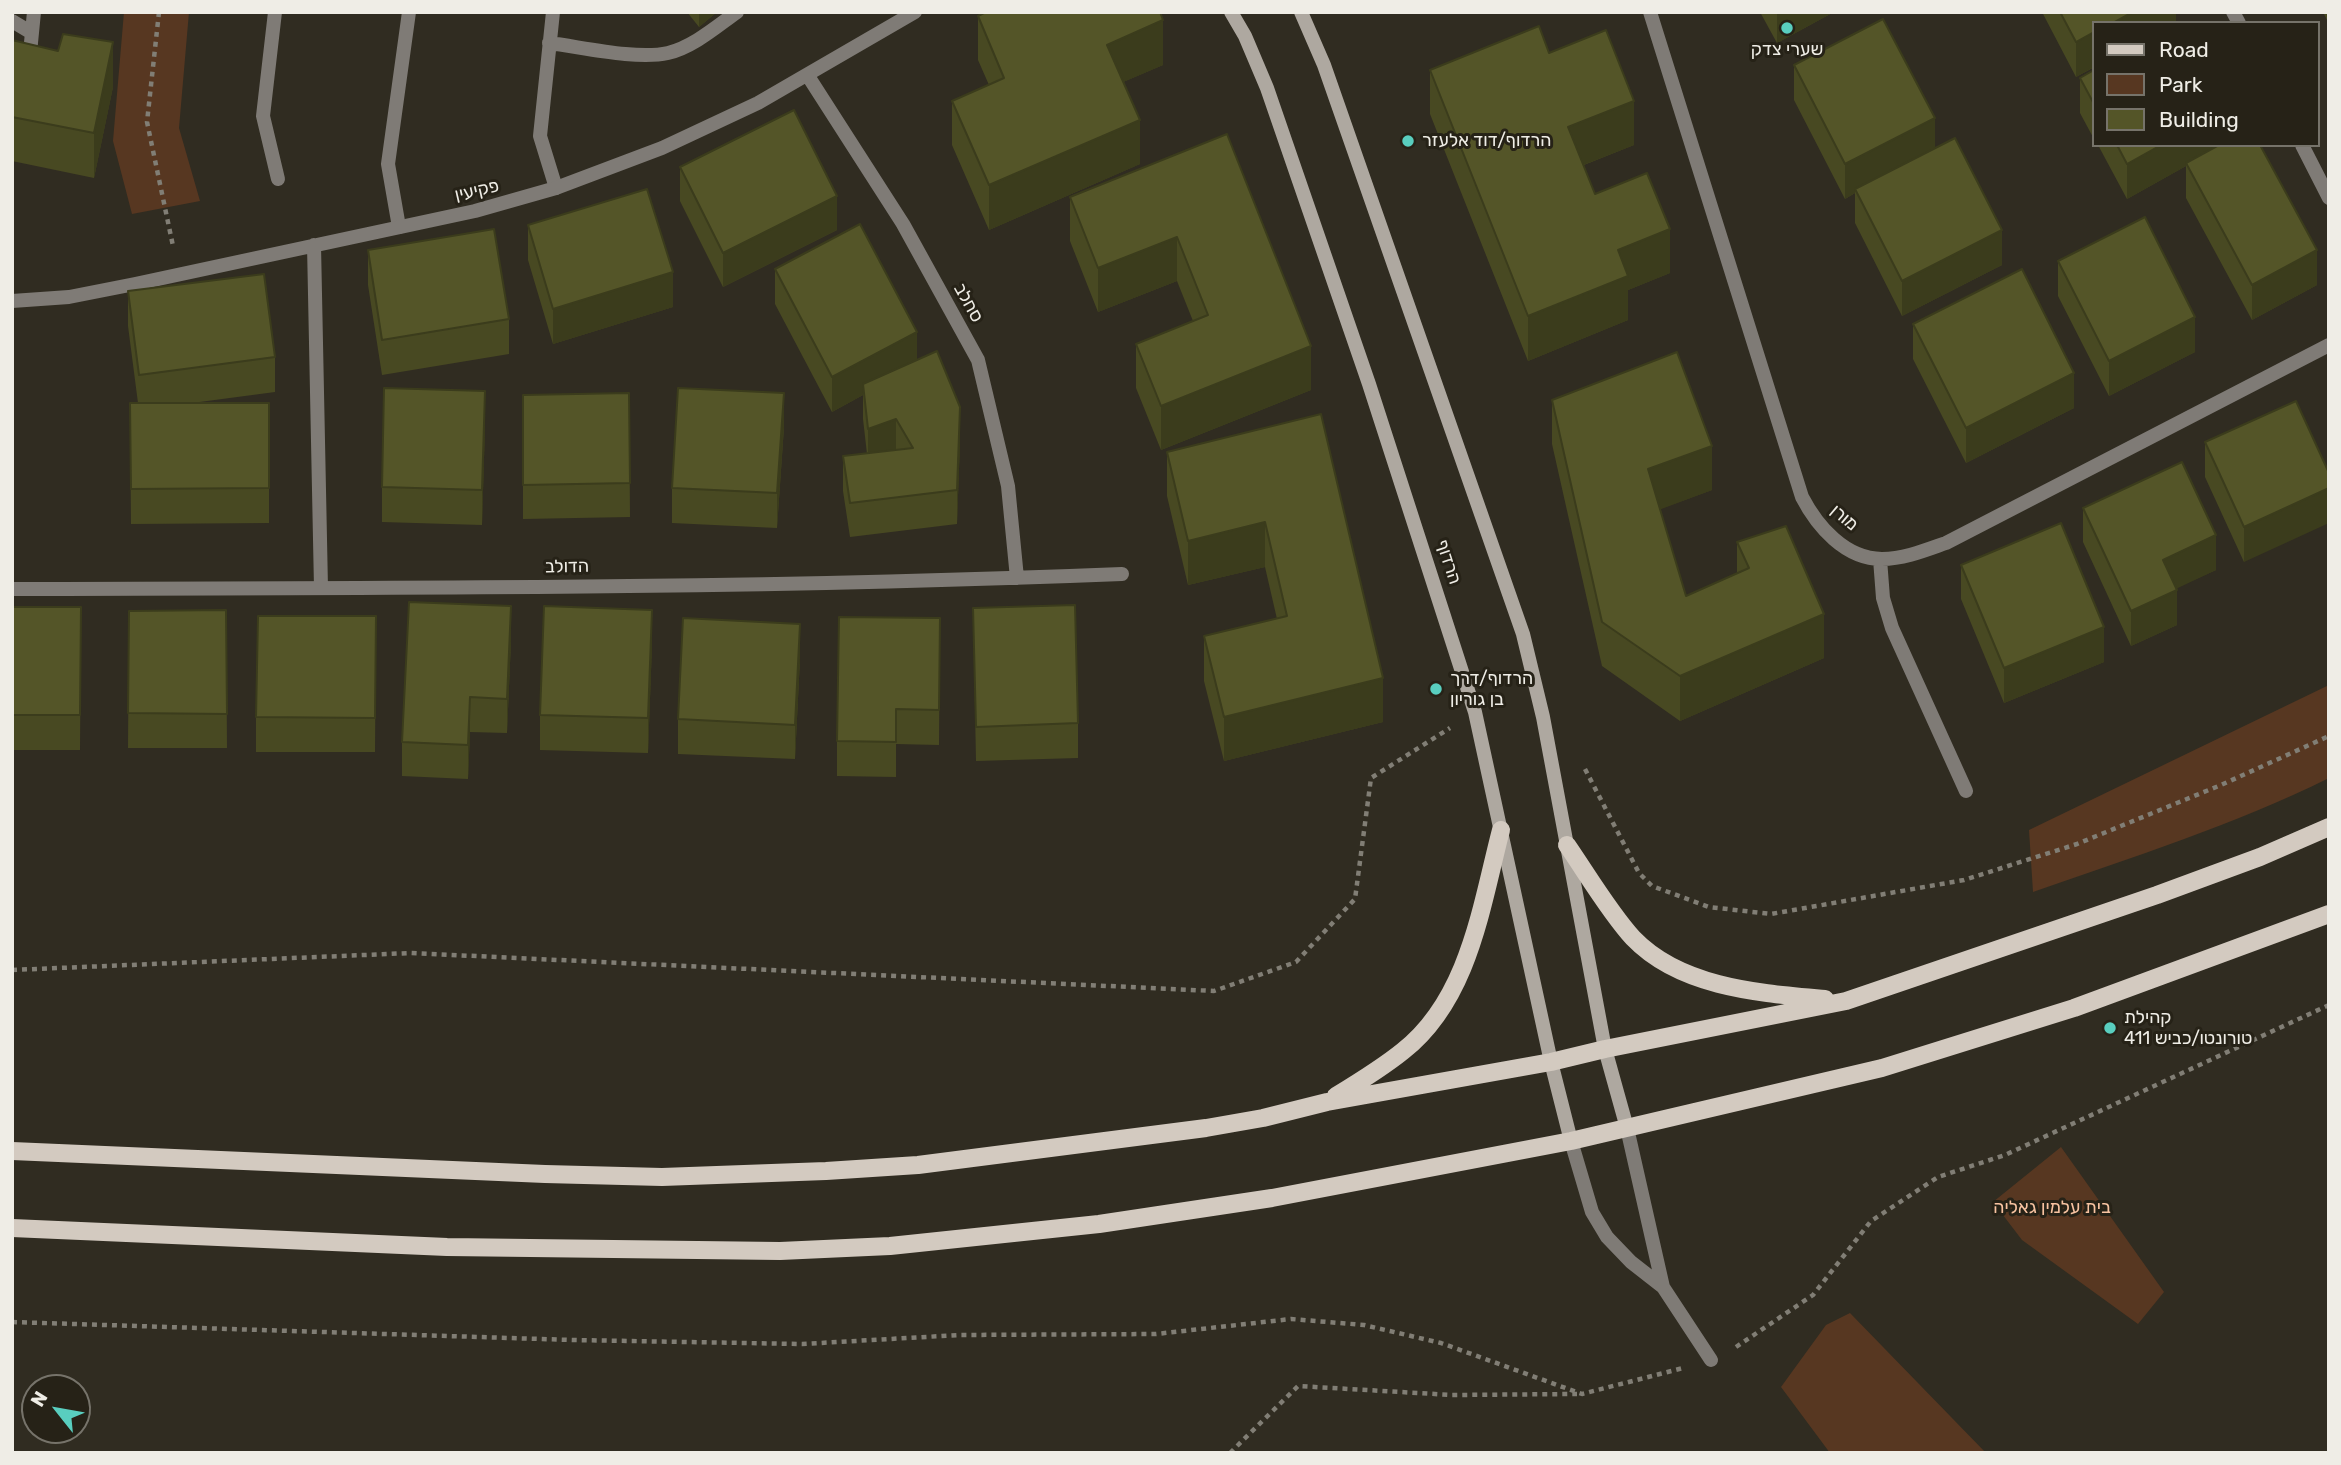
<!DOCTYPE html>
<meta charset="utf-8">
<style>
body{margin:0}
#map{position:relative;width:2341px;height:1465px;overflow:hidden;background:#302c21;font-family:Rubik,sans-serif}
canvas{display:block}
.frame{position:absolute;inset:0;border:14px solid #efede6;pointer-events:none}
.legend{position:absolute;left:2092px;top:21px;width:228px;height:126px;box-sizing:border-box;background:#262217;border:2px solid #76736a;margin:0;padding:9px 12px;list-style:none;font-size:21px;color:#efede6}
.legend li{display:flex;align-items:center;gap:14px;height:35px}
.legend b{width:35px;border:2px solid #76736a}
.north{position:absolute;left:21px;top:1374px;width:70px;height:70px;box-sizing:border-box;background:#262217;border:2px solid #76736a;border-radius:50%;rotate:301deg;font-size:19px;font-weight:700;line-height:28px;text-align:center;color:#efede6}
.north::after{content:'';display:block;margin:auto;width:24px;height:32px;background:#59cebf;clip-path:polygon(50% 0,100% 100%,50% 72%,0 100%)}
</style>
<div id="map">
<canvas width="2341" height="1465"></canvas>
<div class="frame"></div>
<ul class="legend">
<li><b style="height:9px;background:#d3cac0"></b>Road</li>
<li><b style="height:19px;background:#573721"></b>Park</li>
<li><b style="height:19px;background:#545528"></b>Building</li>
</ul>
<div class="north">N</div>
</div>
<script>
const ctx = document.querySelector('canvas').getContext('2d');
ctx.lineJoin = 'round';
function paint(path, color) { ctx.fillStyle = color; ctx.fill(path, 'evenodd'); }
function stroke(path, color, width, dash) { ctx.strokeStyle = color; ctx.lineWidth = width; ctx.lineCap = dash ? 'butt' : 'round'; ctx.setLineDash(dash || []); ctx.stroke(path); }
function label(font, color, halo, rows, align = 'center') {
  ctx.font = font + ' Rubik,"Noto Sans Hebrew",sans-serif'; ctx.lineWidth = 6; ctx.setLineDash([]); ctx.textBaseline = 'middle'; ctx.strokeStyle = halo; ctx.fillStyle = color; for (const [text, x, y, turn = 0] of rows) {
    ctx.save(); ctx.translate(x, y); ctx.rotate((+turn || 0) * Math.PI / 180); ctx.textAlign = isNaN(turn) ? turn : align; if (halo) ctx.strokeText(text, 0, 0); ctx.fillText(text, 0, 0); ctx.restore();
  }
}
paint(new Path2D(`
 M 124,12 L 189,12 L 179,128 L 200,201 L 132,214 L 113,141 Z
 M 2329,685 L 2329,778 C 2234,825 2133,857 2033,892 L 2029,830 Z
 M 2061,1147 L 2164,1292 L 2138,1324 L 2022,1240 L 1993,1202 Z
 M 1850,1313 L 1986,1453 L 1830,1453 L 1781,1387 L 1826,1325 Z`), '#573721');
stroke(new Path2D(`
 M 159,12 L 147,122 L 173,246
 M 1585,769 L 1639,873 L 1652,886 L 1709,907 L 1771,914 L 1964,880 L 2077,844 L 2221,785 L 2329,736
 M 12,970 L 411,953 L 1214,991 L 1296,962 L 1355,899 L 1371,778 L 1450,728
 M 12,1322 L 572,1340 L 802,1344 L 960,1335 L 1156,1334 L 1291,1319 L 1364,1325 L 1441,1343 L 1582,1394 L 1683,1368
 M 1736,1347 L 1813,1295 L 1871,1221 L 1938,1177 L 2005,1155 L 2329,1005
 M 1230,1453 L 1298,1386 L 1452,1395 L 1577,1394`), '#817e75', 4.5, [5, 5]);
stroke(new Path2D(`
 M 275,12 L 263,116 L 278,179
 M 553,12 L 540,136 L 556,188
 M 12,21 L 32,33
 M 549,43 C 582,47 636,60 668,53 C 693,47 716,27 737,12
 M 29,63 L 34,12
 M 399,227 L 388,164 L 409,12`), '#7f7b76', 14);
stroke(new Path2D(`
 M 1650,12 L 1802,497 C 1817,526 1845,559 1882,559 C 1904,559 1926,550 1946,543 L 2329,345
 M 2233,12 L 2239,23
 M 808,76 L 903,224 L 978,360 L 1008,486 L 1017,578
 M 2302,145 L 2329,198
 M 314,245 L 321,588
 M 12,301 L 69,297 L 135,284 L 475,211 L 556,188 L 662,148 L 758,103 L 915,12
 M 1880,559 L 1883,598 L 1892,628 L 1966,791
 M 12,589 C 382,588 752,589 1122,574
 M 1627,1128 L 1663,1287
 M 1571,1141 L 1592,1212 L 1607,1237 L 1631,1262 L 1663,1287 L 1711,1360`), '#7f7b76', 14);
stroke(new Path2D(`
 M 1231,12 L 1245,36 L 1267,88 L 1369,384 L 1475,712 L 1551,1062 L 1571,1141
 M 1301,12 L 1324,65 L 1523,634 L 1543,717 L 1605,1049 L 1627,1128`), '#aea8a0', 14);
stroke(new Path2D(`
 M 1567,845 C 1587,874 1610,913 1633,938 C 1681,988 1760,993 1825,999
 M 1336,1096 C 1359,1082 1382,1068 1403,1051 C 1469,999 1481,907 1501,830
 M 12,1151 L 545,1174 L 662,1177 L 826,1171 L 918,1165 L 1206,1128 L 1263,1118 L 1327,1102 L 1551,1062 L 1605,1049 L 1846,1001 L 2157,895 L 2260,857 L 2329,827
 M 12,1228 L 447,1247 L 780,1251 L 890,1246 L 1099,1224 L 1272,1198 L 1571,1141 L 1882,1068 L 2074,1008 L 2329,914`), '#d3cac0', 18);
paint(new Path2D(`
 M 687,12 L 717,12 L 699,27 Z
 M 1760,12 L 1834,12 L 1777,43 Z
 M 2042,12 L 2176,12 L 2176,23 L 2076,77 Z
 M 2323,12 L 2329,12 L 2329,24 Z
 M 978,16 L 1163,65 L 1123,82 L 1140,164 L 989,230 L 952,145 L 952,101 L 989,85 L 978,60 Z
 M 12,40 L 113,87 L 94,178 L 12,161 Z
 M 1549,53 L 1634,145 L 1584,165 L 1595,194 L 1670,273 L 1628,290 L 1628,320 L 1528,361 L 1430,114 L 1430,70 Z
 M 1794,65 L 1935,148 L 2002,265 L 1902,316 L 1855,223 L 1855,193 L 1845,199 L 1794,100 Z
 M 2094,70 L 2094,139 L 2080,113 L 2080,78 Z
 M 1227,134 L 1311,390 L 1161,450 L 1136,388 L 1136,344 L 1193,321 L 1177,281 L 1098,312 L 1070,241 L 1070,197 Z
 M 2098,145 L 2260,145 L 2317,285 L 2252,320 L 2186,198 L 2186,166 L 2127,199 Z
 M 680,167 L 837,230 L 723,287 L 680,201 Z
 M 528,225 L 673,307 L 553,344 L 528,260 Z
 M 368,250 L 509,319 L 509,354 L 382,375 L 368,285 Z
 M 2058,261 L 2195,352 L 2109,396 L 2058,296 Z
 M 775,269 L 917,360 L 960,442 L 957,524 L 850,537 L 843,491 L 843,456 L 867,454 L 863,419 L 863,395 L 832,412 L 775,304 Z
 M 128,291 L 275,357 L 275,392 L 192,403 L 269,403 L 269,523 L 131,524 L 130,403 L 138,403 L 128,326 Z
 M 1913,324 L 2074,408 L 1966,463 L 1913,359 Z
 M 629,393 L 630,517 L 523,519 L 523,395 Z
 M 1552,400 L 1712,490 L 1660,509 L 1686,596 L 1737,573 L 1737,542 L 1824,658 L 1680,721 L 1602,666 L 1552,444 Z
 M 1321,414 L 1383,722 L 1224,761 L 1204,681 L 1204,636 L 1277,619 L 1265,567 L 1188,585 L 1167,496 L 1167,452 Z
 M 485,425 L 482,525 L 382,522 L 382,487 Z
 M 784,427 L 777,528 L 672,523 L 672,488 Z
 M 2205,442 L 2329,473 L 2244,562 L 2205,477 Z
 M 2083,508 L 2216,570 L 2176,588 L 2177,625 L 2131,646 L 2083,542 Z
 M 1961,565 L 2104,662 L 2004,703 L 1961,599 Z
 M 12,607 L 81,607 L 80,750 L 12,750 Z
 M 973,608 L 1078,723 L 1078,758 L 976,761 Z
 M 226,610 L 227,748 L 128,748 L 129,611 Z
 M 376,616 L 375,752 L 256,752 L 256,717 Z
 M 940,618 L 939,745 L 896,744 L 896,777 L 837,776 L 837,741 Z
 M 511,641 L 507,733 L 470,732 L 468,779 L 402,776 L 402,742 Z
 M 652,645 L 648,753 L 540,750 L 540,715 Z
 M 800,659 L 795,759 L 678,754 L 678,719 Z`), '#484922');
paint(new Path2D(`
 M 699,12 L 717,12 L 699,27 Z
 M 1777,12 L 1834,12 L 1777,43 Z
 M 2133,12 L 2176,12 L 2176,23 L 2113,23 Z
 M 1163,20 L 1163,65 L 1107,89 L 1107,45 Z
 M 2094,32 L 2094,67 L 2076,77 L 2076,42 Z
 M 113,42 L 113,87 L 94,178 L 94,133 Z
 M 1634,101 L 1634,145 L 1568,171 L 1568,127 Z
 M 1935,118 L 1935,152 L 1855,189 L 1855,193 L 1845,199 L 1845,164 Z
 M 1140,120 L 1140,164 L 989,230 L 989,185 Z
 M 2161,145 L 2224,145 L 2186,163 L 2186,166 L 2127,199 L 2127,164 Z
 M 837,196 L 837,230 L 723,287 L 723,253 Z
 M 1670,229 L 1670,273 L 1628,290 L 1628,320 L 1528,361 L 1528,316 L 1618,250 Z
 M 2002,230 L 2002,265 L 1902,316 L 1902,281 Z
 M 1177,237 L 1177,281 L 1098,312 L 1098,268 Z
 M 2317,250 L 2317,285 L 2252,320 L 2252,285 Z
 M 673,272 L 673,307 L 553,344 L 553,309 Z
 M 2195,317 L 2195,352 L 2109,396 L 2109,361 Z
 M 917,332 L 917,366 L 863,384 L 863,395 L 832,412 L 832,377 Z
 M 1311,346 L 1311,390 L 1161,450 L 1161,406 Z
 M 2074,373 L 2074,408 L 1966,463 L 1966,428 Z
 M 485,391 L 485,425 L 482,525 L 482,490 Z
 M 784,393 L 784,427 L 777,528 L 777,493 Z
 M 960,407 L 960,442 L 957,524 L 957,490 Z
 M 896,419 L 896,453 L 868,463 L 868,429 Z
 M 1712,446 L 1712,490 L 1648,514 L 1648,469 Z
 M 2329,488 L 2329,523 L 2244,562 L 2244,527 Z
 M 1265,522 L 1265,567 L 1188,585 L 1188,541 Z
 M 2216,535 L 2216,570 L 2163,595 L 2163,560 Z
 M 2177,590 L 2177,625 L 2131,646 L 2131,611 Z
 M 511,606 L 511,641 L 507,733 L 507,699 Z
 M 652,610 L 652,645 L 648,753 L 648,718 Z
 M 1824,614 L 1824,658 L 1680,721 L 1680,676 Z
 M 800,624 L 800,659 L 795,759 L 795,725 Z
 M 2104,627 L 2104,662 L 2004,703 L 2004,668 Z
 M 1383,678 L 1383,722 L 1224,761 L 1224,717 Z
 M 470,697 L 470,732 L 468,779 L 468,745 Z`), '#3b3c1c');
const building = new Path2D(`
 M 986,12 L 1160,12 L 1163,20 L 1107,45 L 1140,120 L 989,185 L 952,101 L 1004,78 L 978,16 Z
 M 2060,12 L 2133,12 L 2113,23 L 2094,23 L 2094,32 L 2076,42 Z
 M 1883,19 L 1935,118 L 1845,164 L 1794,65 Z
 M 1539,26 L 1549,53 L 1606,30 L 1634,101 L 1568,127 L 1595,194 L 1647,173 L 1670,229 L 1618,250 L 1628,276 L 1528,316 L 1430,70 Z
 M 63,34 L 113,42 L 94,133 L 12,117 L 12,40 L 58,51 Z
 M 2094,70 L 2094,104 L 2080,78 Z
 M 794,110 L 837,196 L 723,253 L 680,167 Z
 M 1227,134 L 1311,346 L 1161,406 L 1136,344 L 1208,315 L 1177,237 L 1098,268 L 1070,197 Z
 M 1955,138 L 2002,230 L 1902,281 L 1855,189 Z
 M 2117,145 L 2161,145 L 2127,164 Z
 M 2219,145 L 2260,145 L 2317,250 L 2252,285 L 2186,163 Z
 M 647,189 L 673,272 L 553,309 L 528,225 Z
 M 2145,217 L 2195,317 L 2109,361 L 2058,261 Z
 M 860,224 L 917,332 L 832,377 L 775,269 Z
 M 494,229 L 509,319 L 382,340 L 368,250 Z
 M 2022,269 L 2074,373 L 1966,428 L 1913,324 Z
 M 264,274 L 275,357 L 139,375 L 128,291 Z
 M 937,351 L 960,407 L 957,490 L 850,503 L 843,456 L 913,448 L 896,419 L 868,429 L 863,384 Z
 M 1677,352 L 1712,446 L 1648,469 L 1686,596 L 1749,568 L 1737,542 L 1786,526 L 1824,614 L 1680,676 L 1602,622 L 1552,400 Z
 M 384,388 L 485,391 L 482,490 L 382,487 Z
 M 678,388 L 784,393 L 777,493 L 672,488 Z
 M 629,393 L 630,483 L 523,485 L 523,395 Z
 M 2296,401 L 2329,473 L 2329,488 L 2244,527 L 2205,442 Z
 M 130,403 L 269,403 L 269,488 L 131,489 Z
 M 1321,414 L 1383,678 L 1224,717 L 1204,636 L 1287,616 L 1265,522 L 1188,541 L 1167,452 Z
 M 2182,462 L 2216,535 L 2163,560 L 2177,590 L 2131,611 L 2083,508 Z
 M 2061,523 L 2104,627 L 2004,668 L 1961,565 Z
 M 409,602 L 511,606 L 507,699 L 470,697 L 468,745 L 402,742 Z
 M 1075,605 L 1078,723 L 976,727 L 973,608 Z
 M 544,606 L 652,610 L 648,718 L 540,715 Z
 M 12,607 L 81,607 L 80,715 L 12,715 Z
 M 226,610 L 227,714 L 128,713 L 129,611 Z
 M 258,616 L 376,616 L 375,718 L 256,717 Z
 M 839,617 L 940,618 L 939,710 L 896,709 L 896,742 L 837,741 Z
 M 683,618 L 800,624 L 795,725 L 678,719 Z`);
paint(building, '#545528');
stroke(building, '#3b3c1c', 2);
for (const [x, y, r, color] of [
 [1787,28,7,"#59cebf"],
 [1408,141,7,"#59cebf"],
 [1436,689,7,"#59cebf"],
 [2110,1028,7,"#59cebf"]
]) { const dot = new Path2D(); dot.arc(x, y, r, 0, 2 * Math.PI); ctx.fillStyle = color; ctx.fill(dot); stroke(dot, '#262217', 2.5); }
label('18px', '#efede6', '#262217', [
 ["שערי צדק",1787,50,"center"],
 ["הרדוף/דוד אלעזר",1422,141],
 ["הרדוף/דרך",1450,679],
 ["בן גוריון",1450,700],
 ["קהילת",2124,1018],
 ["טורונטו/כביש 411",2124,1039]
], 'left');
label('18px', '#efede6', '#262217', [
 ["פקיעין",477,191,-13],
 ["סחלב",968,303,61],
 ["מורן",1844,518,40],
 ["הרדוף",1448,562,72],
 ["הדולב",567,567,-1]
]);
label('18px', '#f8c3a1', '#262217', [
 ["בית עלמין גאליה",2052,1208]
]);
</script>
